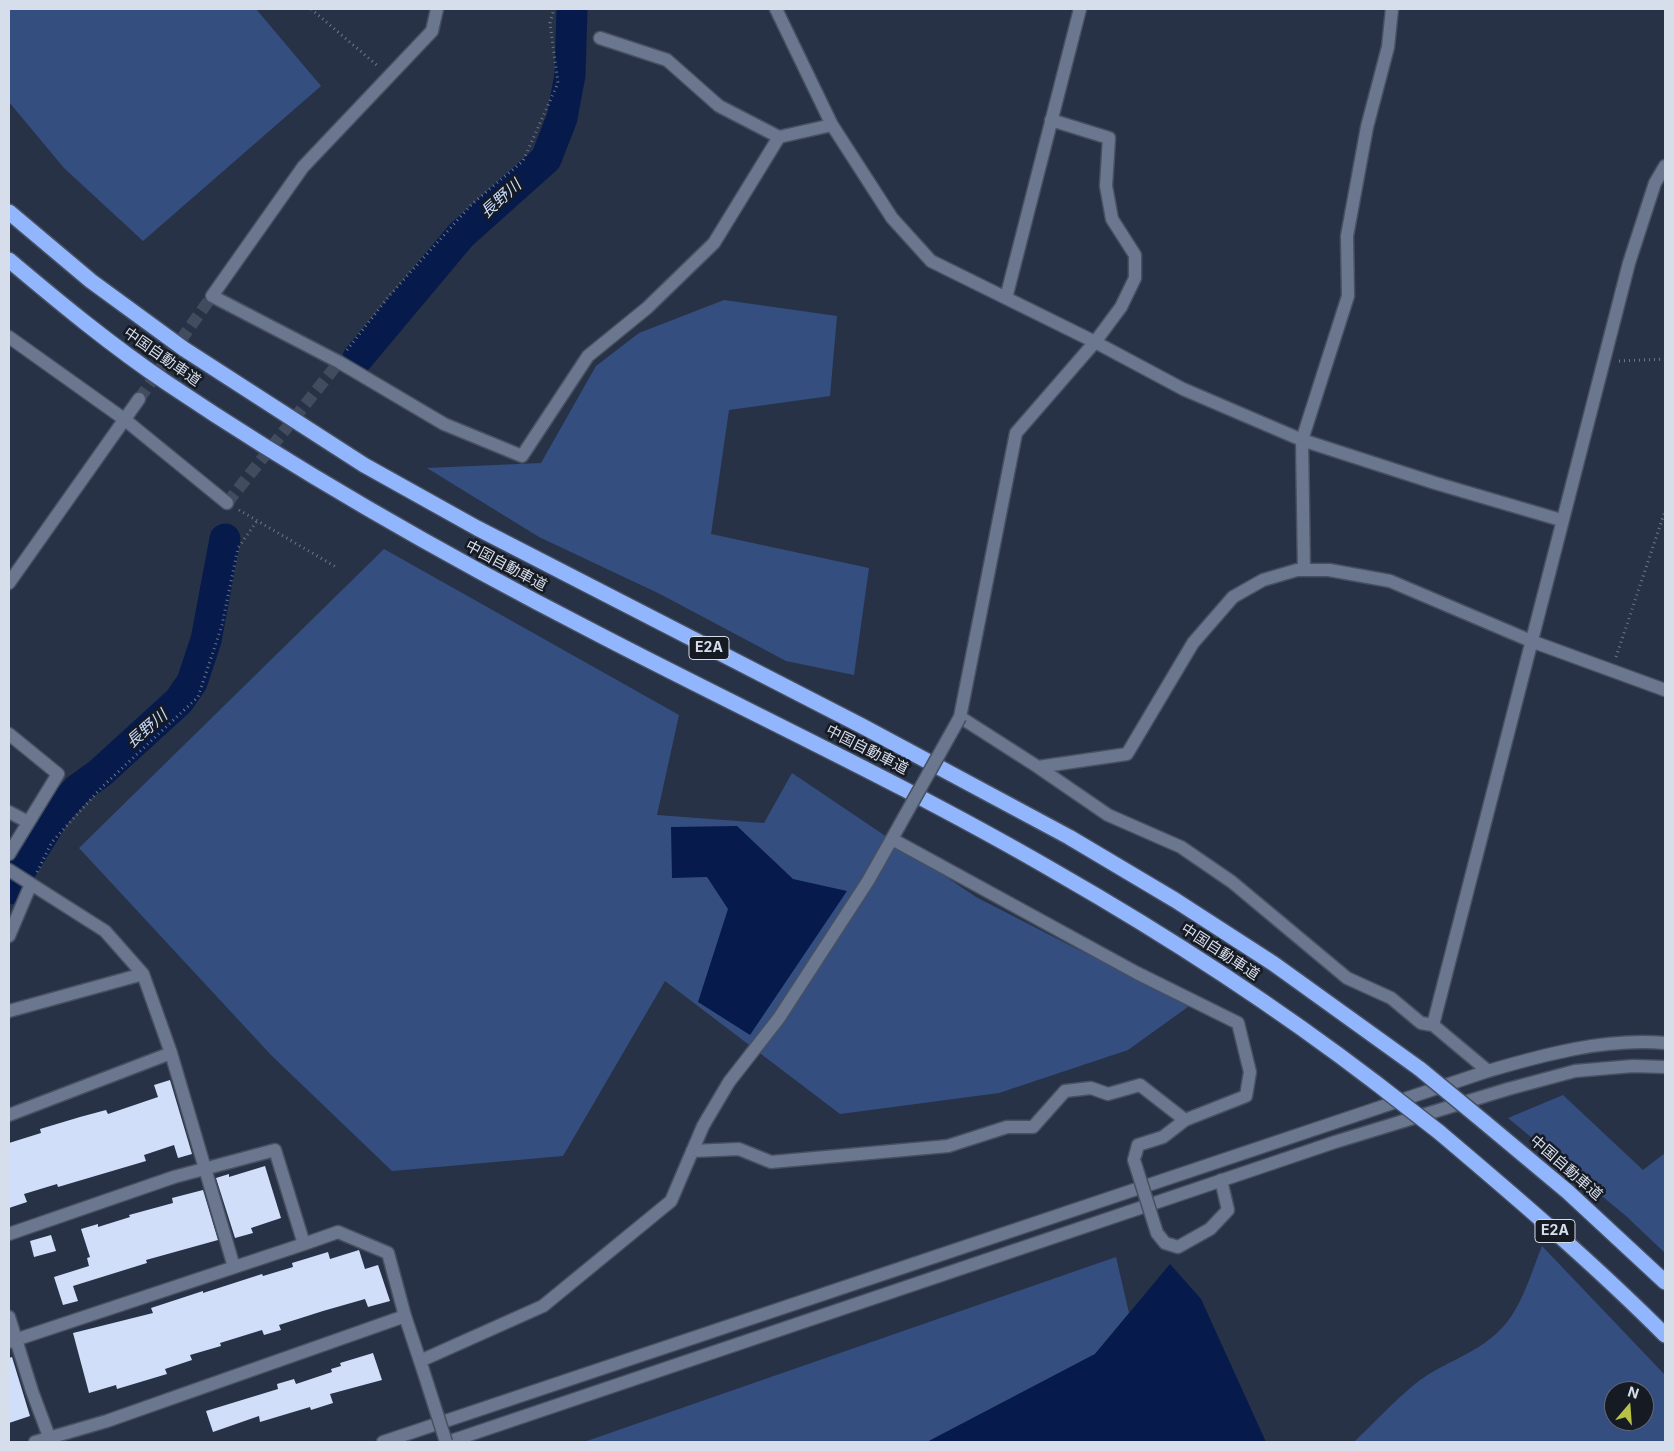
<!DOCTYPE html>
<meta charset="utf-8">
<style>
body{margin:0}
#map{position:relative;width:1674px;height:1451px;overflow:hidden;background:#273246;font-family:Inter,sans-serif}
canvas{display:block}
.frame{position:absolute;inset:0;border:10px solid #d6ddeb;pointer-events:none}
.north{position:absolute;left:1604px;top:1381px;width:50px;height:50px;box-sizing:border-box;background:#151a23;border:1px solid #626873;border-radius:50%;rotate:18deg;font-size:14px;font-weight:700;line-height:20px;text-align:center;color:#d6ddeb}
.north::after{content:'';display:block;margin:auto;width:18px;height:22px;background:#b8c147;clip-path:polygon(50% 0,100% 100%,50% 72%,0 100%)}
</style>
<div id="map">
<canvas width="1674" height="1451"></canvas>
<div class="frame"></div>
<div class="north">N</div>
</div>
<script>
const ctx = document.querySelector('canvas').getContext('2d');
ctx.lineJoin = 'round';
function paint(path, color) { ctx.fillStyle = color; ctx.fill(path, 'evenodd'); }
function stroke(path, color, width, dash) { ctx.strokeStyle = color; ctx.lineWidth = width; ctx.lineCap = dash ? 'butt' : 'round'; ctx.setLineDash(dash || []); ctx.stroke(path); }
function label(font, color, halo, rows, align = 'center') {
  ctx.font = font + ' Inter,"Noto Sans JP",sans-serif'; ctx.lineWidth = 5; ctx.setLineDash([]); ctx.textBaseline = 'middle'; ctx.strokeStyle = halo; ctx.fillStyle = color; for (const [text, x, y, turn = 0] of rows) {
    ctx.save(); ctx.translate(x, y); ctx.rotate((+turn || 0) * Math.PI / 180); ctx.textAlign = isNaN(turn) ? turn : align; if (halo) ctx.strokeText(text, 0, 0); ctx.fillText(text, 0, 0); ctx.restore();
  }
}
paint(new Path2D(`
 M 9,9 L 256,9 L 321,86 L 143,241 L 64,168 L 9,102 Z
 M 724,300 L 837,316 L 830,396 L 729,410 L 711,534 L 869,568 L 854,675 L 786,661 L 660,594 L 539,537 L 427,468 L 541,463 L 596,366 L 639,333 Z
 M 384,549 L 679,715 L 657,815 L 764,823 L 792,773 L 976,897 L 1079,950 L 1192,1004 L 1128,1050 L 999,1093 L 840,1114 L 665,981 L 563,1156 L 392,1171 L 271,1055 L 79,848 Z
 M 1563,1095 L 1643,1170 L 1665,1153 L 1665,1253 L 1626,1216 L 1508,1118 Z
 M 1542,1246 L 1665,1375 L 1665,1442 L 1354,1442 C 1374,1423 1393,1402 1415,1384 C 1441,1363 1475,1355 1499,1331 C 1521,1311 1531,1273 1542,1246 ZM 1614,1391 L 1644,1391 L 1644,1421 L 1614,1421 Z
 M 1116,1257 L 1129,1313 L 1095,1354 L 927,1442 L 584,1442 Z`), '#354e80');
paint(new Path2D(`
 M 737,826 L 793,879 L 847,891 L 750,1035 L 698,1002 L 728,909 L 707,877 L 672,878 L 671,827 Z
 M 1170,1264 L 1201,1299 L 1266,1442 L 927,1442 L 1095,1354 Z`), '#061b4b');
stroke(new Path2D(`
 M 358,358 L 461,235 L 546,159 L 562,118 L 570,75 L 572,9
 M 9,889 L 56,813 L 78,789 L 100,773 L 179,701 L 192,682 L 206,640 L 225,539`), '#061b4b', 31);
paint(new Path2D(`
 M 170,1080 L 192,1154 L 178,1158 L 174,1145 L 144,1155 L 146,1161 L 58,1187 L 57,1184 L 24,1194 L 27,1202 L 9,1208 L 9,1143 L 41,1133 L 40,1129 L 80,1117 L 106,1110 L 108,1114 L 158,1097 L 154,1085 Z
 M 265,1166 L 281,1218 L 251,1228 L 253,1233 L 235,1238 L 216,1178 L 229,1174 L 229,1177 Z
 M 203,1190 L 218,1240 L 146,1260 L 147,1263 L 73,1286 L 78,1301 L 63,1305 L 54,1277 L 89,1266 L 87,1258 L 90,1257 L 81,1229 L 98,1224 L 98,1227 L 130,1217 L 129,1215 L 173,1203 L 172,1198 Z
 M 51,1235 L 56,1251 L 34,1257 L 30,1241 Z
 M 359,1250 L 365,1269 L 378,1265 L 390,1301 L 368,1307 L 365,1299 L 323,1311 L 279,1325 L 281,1330 L 264,1335 L 262,1330 L 220,1343 L 221,1346 L 190,1355 L 192,1360 L 165,1369 L 167,1374 L 117,1389 L 116,1385 L 89,1393 L 73,1333 L 153,1313 L 151,1308 L 203,1291 L 203,1293 L 262,1274 L 263,1276 L 293,1267 L 292,1263 L 328,1252 L 330,1259 Z
 M 373,1353 L 382,1380 L 330,1394 L 333,1403 L 311,1410 L 310,1407 L 260,1422 L 259,1416 L 213,1432 L 206,1411 L 278,1389 L 277,1384 L 294,1379 L 296,1384 L 332,1372 L 331,1369 L 341,1366 L 340,1363 Z
 M 12,1357 L 30,1416 L 9,1423 L 9,1358 Z`), '#d0def9');
stroke(new Path2D(`
 M 139,399 L 212,296
 M 227,503 L 339,362`), '#414c5f', 12, [12, 6]);
const minor = new Path2D(`
 M 437,9 L 432,31 L 303,167 L 212,296 L 339,362 L 444,424 L 522,456 L 588,356 L 647,308 L 714,243 L 779,137 L 719,106 L 667,60 L 600,38
 M 776,9 L 832,125 L 892,218 L 931,261 L 1095,342 L 1183,389 L 1302,440 L 1435,483 L 1561,520
 M 1051,120 L 1109,138 L 1106,186 L 1112,219 L 1135,255 L 1135,278 L 1121,307 L 1095,342 L 1016,433 L 960,717 L 1038,767 L 1127,754 L 1193,643 L 1233,597 L 1263,580 L 1297,570 L 1329,570 L 1390,581 L 1531,641 L 1665,690
 M 779,137 L 832,125
 M 1006,298 L 1080,9
 M 9,337 L 124,419 L 227,503
 M 1304,570 L 1302,440 L 1348,296 L 1347,236 L 1367,127 L 1388,47 L 1392,9
 M 9,583 L 139,399
 M 9,734 L 58,774 L 9,854
 M 1038,767 L 1108,815 L 1181,847 L 1232,882 L 1347,978 L 1391,998 L 1421,1023 L 1433,1025
 M 9,812 L 28,822
 M 892,839 L 1137,973 L 1238,1023 L 1250,1072 L 1246,1096 L 1185,1120 L 1163,1137 L 1138,1145 L 1134,1160
 M 9,870 L 105,931 L 143,974 L 171,1053 L 234,1267
 M 9,936 L 31,884
 M 9,1011 L 143,974
 M 1488,1071 L 1433,1025 L 1629,263 L 1655,183 L 1665,166
 M 9,1115 L 171,1053
 M 692,1151 L 739,1149 L 771,1162 L 948,1146 L 1007,1127 L 1033,1127 L 1065,1091 L 1091,1088 L 1108,1094 L 1140,1085 L 1185,1120
 M 1157,1233 L 1165,1243 L 1178,1247 L 1210,1229 L 1228,1210 L 1221,1180
 M 9,1234 L 174,1177 L 275,1150 L 304,1244 L 338,1232 L 388,1253 L 405,1316 L 420,1361
 M 9,1317 L 32,1391 L 51,1442
 M 9,1342 L 304,1244
 M 423,1370 L 420,1361 L 543,1306 L 671,1201 L 703,1126 L 729,1082 L 779,1018 L 868,881 L 898,828
 M 35,1442 L 107,1421 L 405,1316`);
const tertiary = new Path2D(`
 M 383,1442 L 1488,1071 C 1546,1054 1605,1038 1665,1043
 M 448,1442 L 1335,1142 L 1508,1089 L 1575,1071 L 1633,1066 L 1665,1067`);
const motorway = new Path2D(`
 M 9,212 L 91,281 L 184,349 L 364,465 L 477,528 L 862,726 L 1069,837 L 1175,900 L 1274,964 L 1420,1069
 M 9,260 C 60,303 112,346 167,383 C 305,476 450,558 598,634 C 750,713 906,785 1054,871 C 1166,935 1274,1005 1376,1083
 M 1483,1121 L 1568,1192 L 1665,1282
 M 1439,1132 C 1517,1198 1593,1263 1665,1335`);
stroke(minor, '#475061', 15);
stroke(tertiary, '#475061', 15);
stroke(motorway, '#475061', 18);
stroke(new Path2D(`
 M 311,9 L 379,67
 M 347,350 L 390,295 L 472,204 L 523,161 L 558,83 L 550,23 L 554,9
 M 1619,361 L 1665,359
 M 239,510 L 336,567
 M 1616,657 L 1665,511
 M 37,872 L 52,842 L 102,787 L 198,697 L 222,625 L 238,548 L 257,521`), '#6d7788', 3, [1, 4]);
stroke(minor, '#6b778f', 12);
stroke(tertiary, '#6b778f', 12);
stroke(motorway, '#91b6fe', 15);
const minorBridge = new Path2D(`
 M 898,828 L 960,717
 M 1134,1160 L 1157,1233
 M 423,1370 L 446,1442`);
const motorwayBridge = new Path2D(`
 M 1420,1069 L 1483,1121
 M 1376,1083 L 1439,1132`);
stroke(minorBridge, '#475061', 15, []);
stroke(motorwayBridge, '#475061', 18, []);
stroke(minorBridge, '#6b778f', 12);
stroke(motorwayBridge, '#91b6fe', 15);
for (const [x, y, w] of [
 [709,648,40],
 [1555,1231,40]
]) { const box = new Path2D(); box.roundRect(x - w / 2, y - 11.5, w, 23, 4); ctx.fillStyle = '#151a23'; ctx.fill(box); stroke(box, '#d6ddeb', 1); }
label('bold 14px', '#d6ddeb', null, [
 ["E2A",709,648],
 ["E2A",1555,1231]
]);
label('15px', '#d6ddeb', '#151a23', [
 ["中国自動車道",162,357,35],
 ["中国自動車道",506,566,28],
 ["中国自動車道",867,750,27],
 ["中国自動車道",1220,952,33],
 ["中国自動車道",1566,1168,41]
]);
label('italic 16px', '#c9dafc', '#151a23', [
 ["長野川",501,199,-42],
 ["長野川",147,729,-41]
]);
</script>
